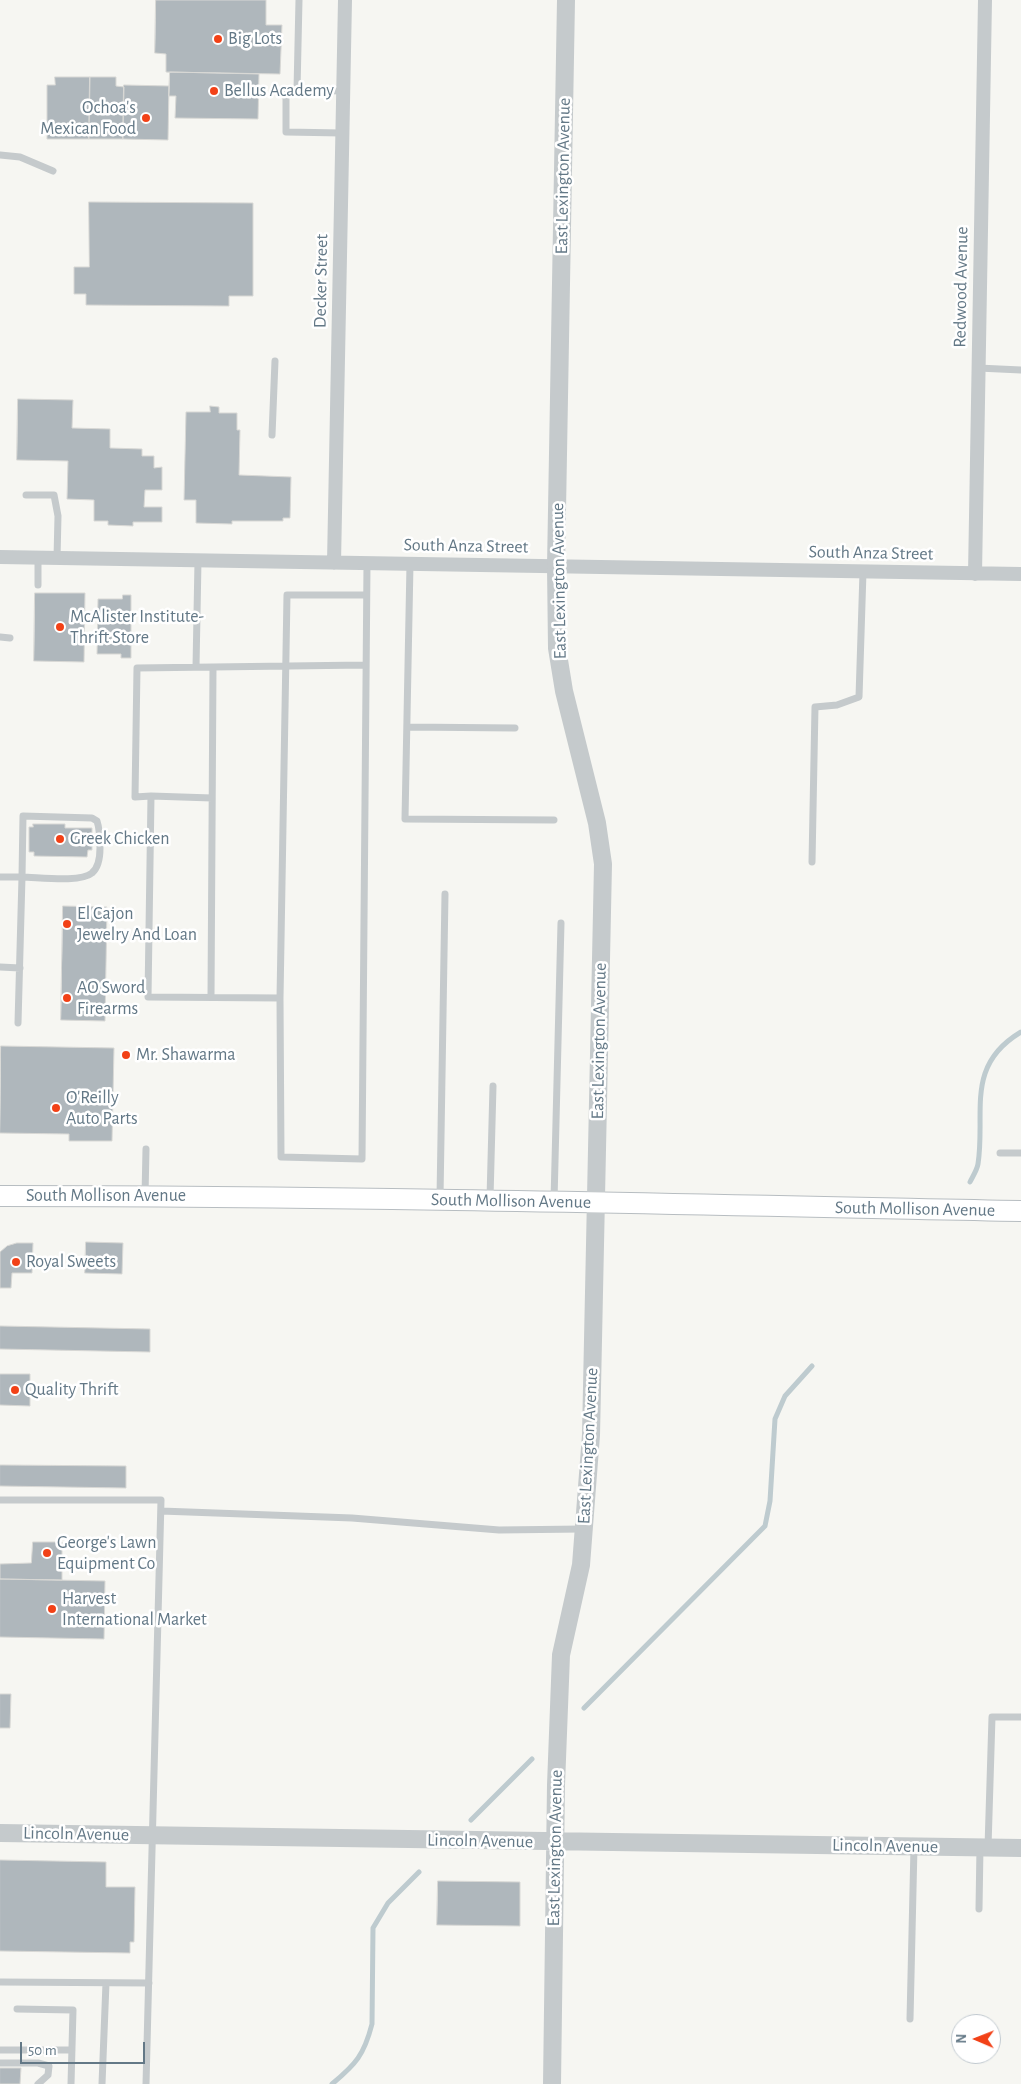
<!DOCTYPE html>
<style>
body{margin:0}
#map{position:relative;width:1021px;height:2084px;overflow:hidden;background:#f6f6f2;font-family:"Alegreya Sans",sans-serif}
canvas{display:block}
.north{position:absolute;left:951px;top:2014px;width:50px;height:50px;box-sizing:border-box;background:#fff;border:1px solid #c1c9cf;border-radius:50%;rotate:271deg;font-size:14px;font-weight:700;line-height:20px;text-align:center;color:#637886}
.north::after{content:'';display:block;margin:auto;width:18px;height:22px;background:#f24117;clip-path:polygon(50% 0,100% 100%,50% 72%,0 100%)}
.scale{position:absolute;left:20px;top:2042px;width:125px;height:22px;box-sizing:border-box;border:2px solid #637886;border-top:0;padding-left:6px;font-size:15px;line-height:18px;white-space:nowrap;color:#637886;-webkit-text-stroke:4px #fff;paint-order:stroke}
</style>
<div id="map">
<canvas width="1021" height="2084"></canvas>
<div class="north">N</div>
<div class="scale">50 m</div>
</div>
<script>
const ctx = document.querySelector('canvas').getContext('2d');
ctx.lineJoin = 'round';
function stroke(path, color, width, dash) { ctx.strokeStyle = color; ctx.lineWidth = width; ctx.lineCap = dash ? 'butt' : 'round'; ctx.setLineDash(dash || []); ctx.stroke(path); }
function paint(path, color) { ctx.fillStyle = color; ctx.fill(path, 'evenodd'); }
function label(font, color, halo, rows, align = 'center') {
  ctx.font = font + ' "Alegreya Sans",sans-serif'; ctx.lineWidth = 5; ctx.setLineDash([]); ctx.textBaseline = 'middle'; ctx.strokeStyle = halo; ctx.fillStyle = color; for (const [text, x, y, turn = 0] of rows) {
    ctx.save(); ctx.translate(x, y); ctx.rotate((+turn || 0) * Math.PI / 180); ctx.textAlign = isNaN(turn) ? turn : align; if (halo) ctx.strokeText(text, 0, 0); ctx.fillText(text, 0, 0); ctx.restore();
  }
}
stroke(new Path2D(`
 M 970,1182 C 973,1176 977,1170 978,1164 C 986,1113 964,1066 1021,1032
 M 584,1708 L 765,1526 L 770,1501 L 775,1419 L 785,1396 L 812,1366
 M 471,1820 L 532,1759
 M 332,2084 C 356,2064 364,2055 372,2024 L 373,1928 L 388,1903 L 419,1872`), '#becbcf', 5);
const building = new Path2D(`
 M 156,0 L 266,0 L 266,25 L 282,25 L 280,74 L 166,72 L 166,54 L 155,53 Z
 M 170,72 L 259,74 L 258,119 L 175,118 L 176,96 L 169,96 Z
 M 55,77 L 90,77 L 89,139 L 47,139 L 47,85 L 55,85 Z
 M 90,77 L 116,77 L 116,86 L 124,87 L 123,139 L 89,139 Z
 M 124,85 L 169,86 L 168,140 L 123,139 Z
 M 89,202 L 253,203 L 253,296 L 229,296 L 229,306 L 86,305 L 86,294 L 74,294 L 74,267 L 89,267 Z
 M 18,399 L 73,400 L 72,428 L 110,429 L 110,448 L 142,449 L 142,456 L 154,456 L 154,468 L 162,467 L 162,490 L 145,490 L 144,507 L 162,507 L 162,522 L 133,522 L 133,526 L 108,525 L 108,521 L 94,521 L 94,500 L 67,499 L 68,461 L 17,460 Z
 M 210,406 L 219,407 L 219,413 L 237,413 L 237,430 L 240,430 L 239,475 L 291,477 L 290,518 L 283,518 L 283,521 L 232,521 L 232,524 L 196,523 L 196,500 L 184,500 L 186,412 L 210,412 Z
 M 35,593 L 85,593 L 84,662 L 34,661 Z
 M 123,595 L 131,595 L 131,658 L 121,658 L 121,654 L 97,654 L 98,599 L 122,599 Z
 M 33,824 L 65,824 L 65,828 L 92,828 L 92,850 L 88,850 L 87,857 L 34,856 L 34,852 L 29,852 L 29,827 L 33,827 Z
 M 63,906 L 107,907 L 105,1021 L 61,1020 Z
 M 1,1046 L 114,1048 L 112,1141 L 69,1141 L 69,1134 L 0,1133 Z
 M 86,1242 L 123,1243 L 122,1274 L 85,1273 Z
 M 17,1243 L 33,1243 L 32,1273 L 12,1273 L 11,1288 L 0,1288 L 0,1252 L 7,1246 Z
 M 0,1326 L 150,1329 L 150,1352 L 0,1349 Z
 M 0,1374 L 30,1374 L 30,1406 L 0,1405 Z
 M 0,1465 L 126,1466 L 126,1488 L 0,1486 Z
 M 33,1542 L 62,1542 L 62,1580 L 0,1579 L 0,1564 L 31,1563 Z
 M 0,1579 L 105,1581 L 104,1639 L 0,1637 Z
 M 0,1694 L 11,1694 L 10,1728 L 0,1728 Z
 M 0,1860 L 106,1862 L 106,1887 L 135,1887 L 134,1942 L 130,1942 L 130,1953 L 0,1951 Z
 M 438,1881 L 520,1882 L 520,1926 L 437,1925 Z
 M 0,2068 L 21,2068 L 20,2084 L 0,2084 Z`);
paint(building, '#afb7bc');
stroke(building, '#d8d8d5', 1);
const secondary = new Path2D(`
 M 0,1196 C 340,1196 681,1204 1021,1211`);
stroke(secondary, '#b7bdc1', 22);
stroke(new Path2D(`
 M 299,0 L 297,90 L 343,91
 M 297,90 L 286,94 L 286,132 L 342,133
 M 0,155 L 20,157 L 53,171
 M 978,368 L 1021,370
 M 272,435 L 275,361
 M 26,495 L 54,495 L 58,516 L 57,558
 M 410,564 L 405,819 L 554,820
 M 38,585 L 38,558
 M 366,595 L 287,595 L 280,998 L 281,1157 L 362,1159 L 367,564
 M 0,637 L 10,638
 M 196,667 L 198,561
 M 407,727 L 515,728
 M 151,796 L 212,798
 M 23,816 L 92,818 L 97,821 C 100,830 100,838 100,848 C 100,856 99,867 92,873 C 81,883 37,877 22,877 Z
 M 812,862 L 815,707 L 837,705 L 859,697 L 863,572
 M 0,877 L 22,877 L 18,1023
 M 0,967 L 20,968
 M 211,997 L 213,667
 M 280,998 L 148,997 L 151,796 L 135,797 L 137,668 L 365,665
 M 1000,1153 L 1021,1153
 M 145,1196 L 146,1149
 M 440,1197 L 445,894
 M 490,1198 L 493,1086
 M 554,1201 L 561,923
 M 0,1500 L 161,1500 L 146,2084
 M 161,1511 L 352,1518 L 499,1530 L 582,1529
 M 988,1847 L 992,1717 L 1021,1717
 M 979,1909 L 980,1847
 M 0,1982 L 149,1983
 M 17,2009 L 73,2010 L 71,2084
 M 910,2019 L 914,1847
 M 0,2050 L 72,2050
 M 0,2063 L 38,2063 L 49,2066 L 48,2075 L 38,2084
 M 102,2084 L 106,1983`), '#c5cacc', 7);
stroke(new Path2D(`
 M 0,557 L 1021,574
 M 334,563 L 345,0
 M 975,574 L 985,0`), '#c5cacc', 14);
stroke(new Path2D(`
 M 0,1833 L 1021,1848
 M 552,2084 L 556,1785 L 561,1655 L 581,1565 L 591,1435 L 603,864 L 597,823 L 564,691 L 557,648 L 556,567 L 566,0`), '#c5cacc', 18);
stroke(secondary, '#fff', 20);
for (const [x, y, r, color] of [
 [218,39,5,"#f24117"],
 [214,91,5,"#f24117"],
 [146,118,5,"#f24117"],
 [60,627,5,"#f24117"],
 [60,839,5,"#f24117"],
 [67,924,5,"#f24117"],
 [67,998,5,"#f24117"],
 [126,1055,5,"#f24117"],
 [56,1108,5,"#f24117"],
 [16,1262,5,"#f24117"],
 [15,1390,5,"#f24117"],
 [47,1553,5,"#f24117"],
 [52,1609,5,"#f24117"]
]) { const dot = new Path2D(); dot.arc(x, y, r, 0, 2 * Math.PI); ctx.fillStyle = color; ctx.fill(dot); stroke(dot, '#fff', 2); }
label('18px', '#637886', '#fff', [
 ["Big Lots",228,39],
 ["Bellus Academy",224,91],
 ["Ochoa's",136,108,"right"],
 ["Mexican Food",136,129,"right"],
 ["McAlister Institute-",70,617],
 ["Thrift Store",70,638],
 ["Greek Chicken",70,839],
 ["El Cajon",77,914],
 ["Jewelry And Loan",77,935],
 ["AO Sword",77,988],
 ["Firearms",77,1009],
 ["Mr. Shawarma",136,1055],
 ["O'Reilly",66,1098],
 ["Auto Parts",66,1119],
 ["Royal Sweets",26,1262],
 ["Quality Thrift",25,1390],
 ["George's Lawn",57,1543],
 ["Equipment Co",57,1564],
 ["Harvest",62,1599],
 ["International Market",62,1620]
], 'left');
label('18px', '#637886', '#fff', [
 ["East Lexington Avenue",563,176,-89],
 ["Decker Street",321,281,-89],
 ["Redwood Avenue",961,287,-89],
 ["South Anza Street",466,546,1],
 ["South Anza Street",871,553,1],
 ["East Lexington Avenue",559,581,-91],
 ["East Lexington Avenue",599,1041,-89],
 ["South Mollison Avenue",106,1196],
 ["South Mollison Avenue",511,1201,1],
 ["South Mollison Avenue",915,1209,1],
 ["East Lexington Avenue",588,1446,-87],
 ["Lincoln Avenue",76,1834,1],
 ["Lincoln Avenue",480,1841,1],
 ["Lincoln Avenue",885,1846,1],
 ["East Lexington Avenue",555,1848,-89]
]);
</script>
